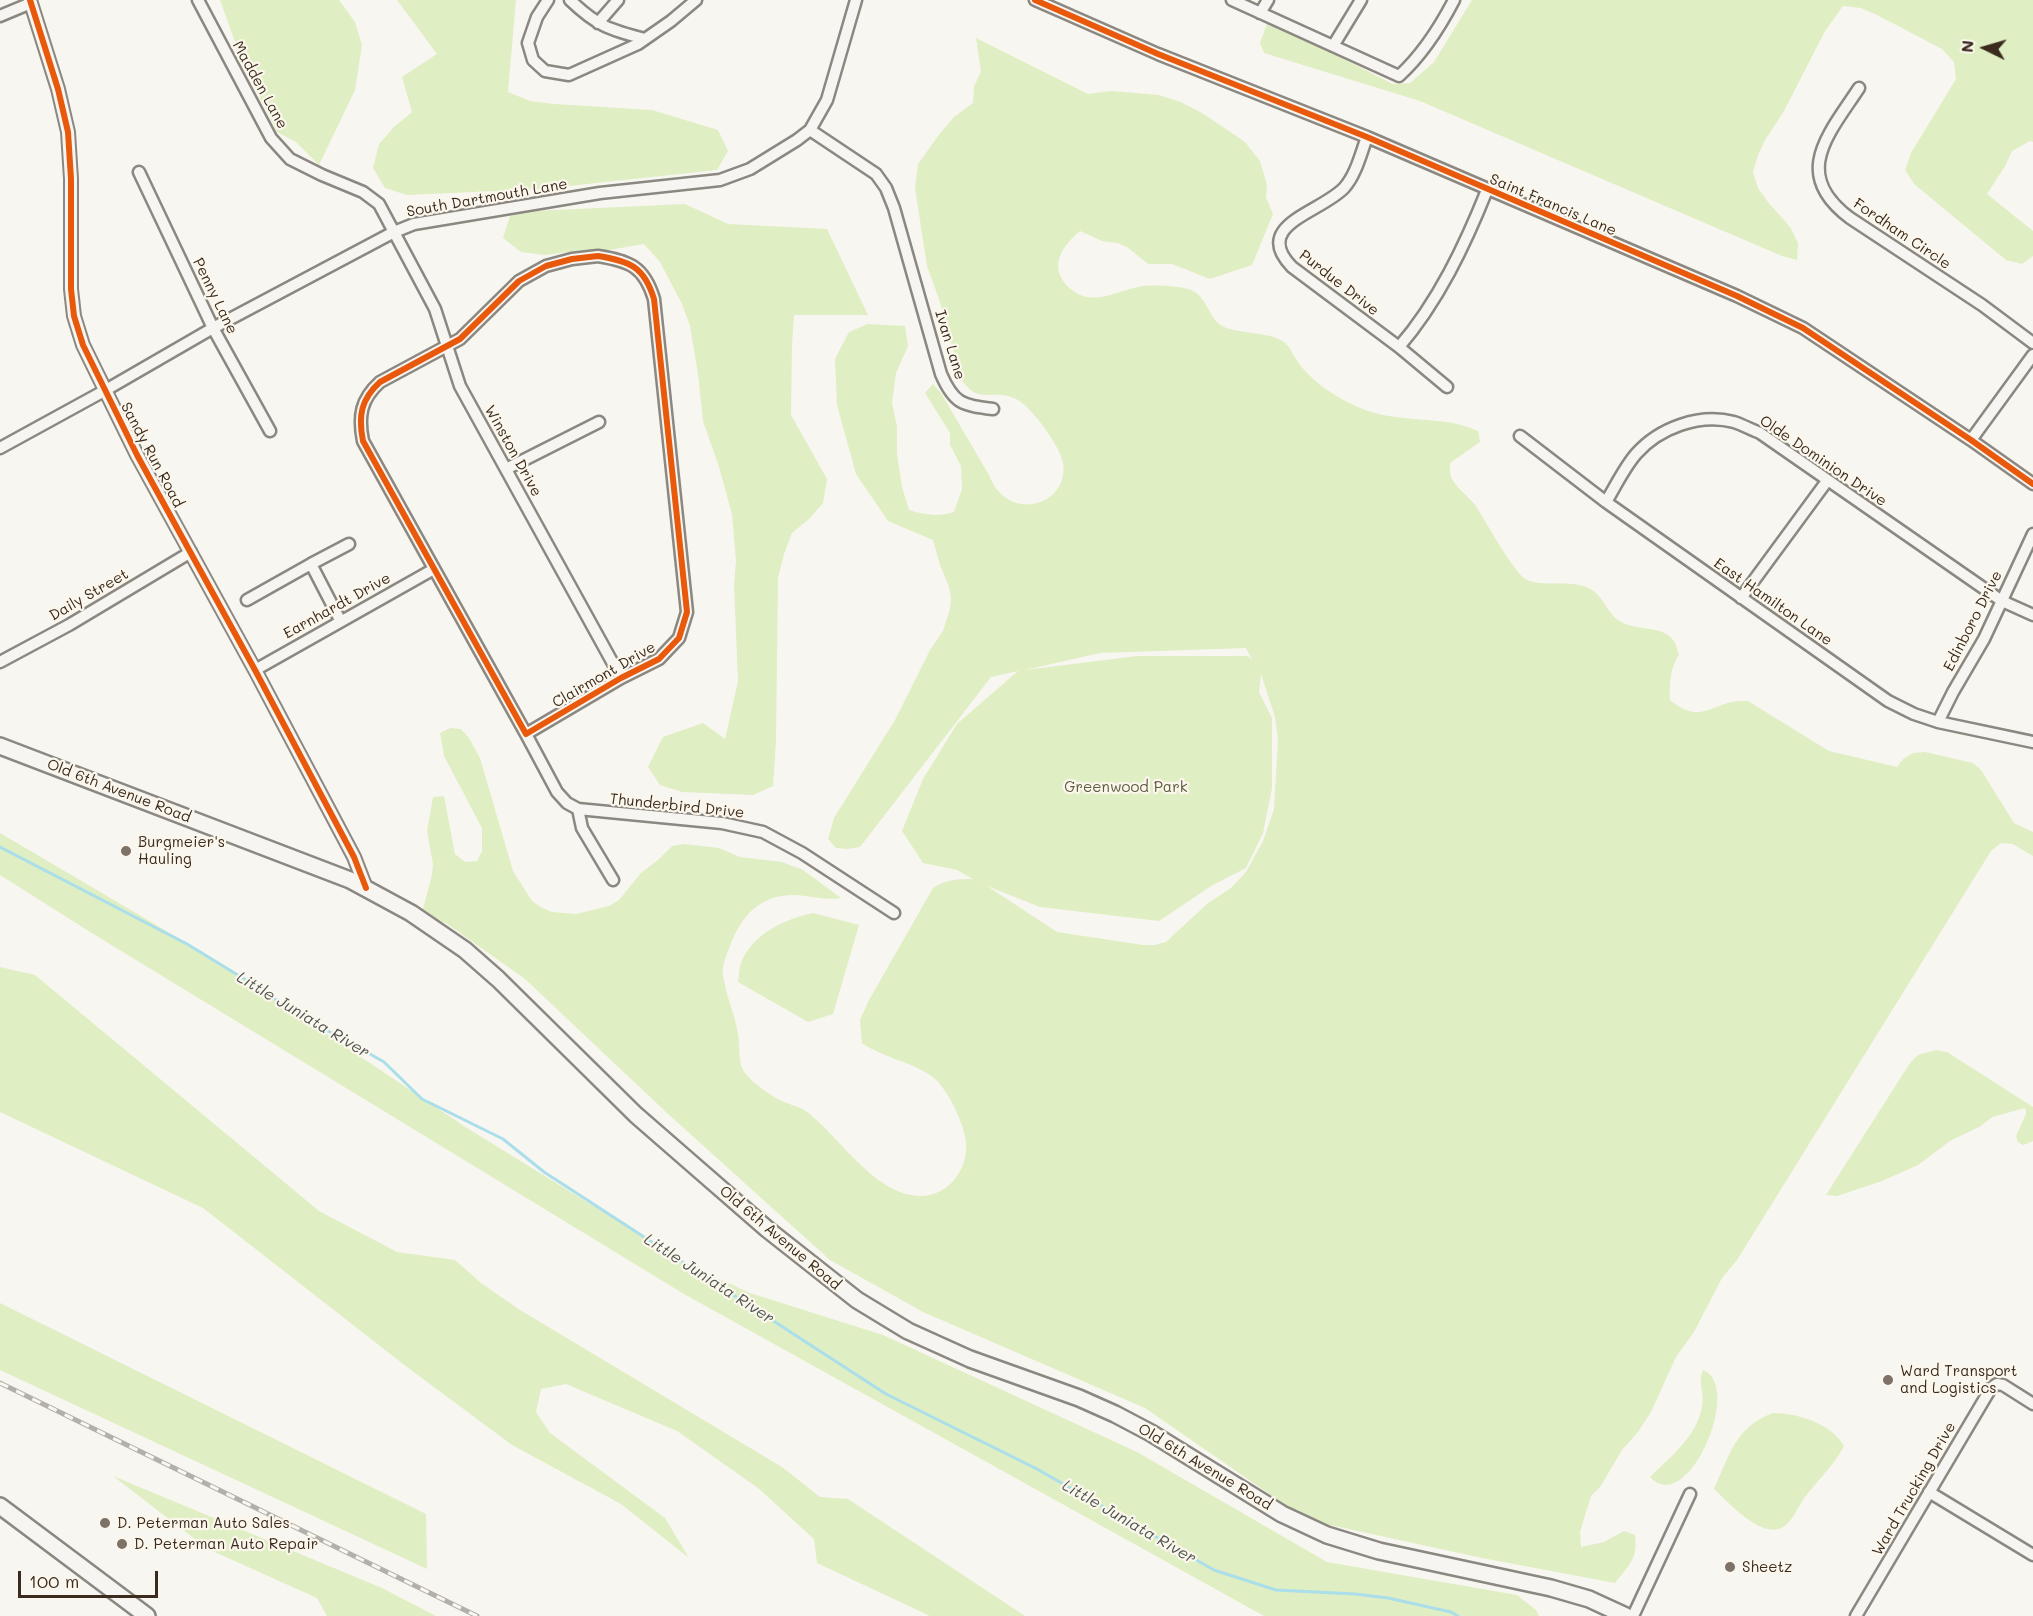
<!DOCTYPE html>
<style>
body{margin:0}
#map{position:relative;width:2033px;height:1616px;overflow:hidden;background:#f8f6f0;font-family:Mali,sans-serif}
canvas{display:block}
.north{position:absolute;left:1955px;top:18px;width:60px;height:60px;-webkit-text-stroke:4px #fbf7ec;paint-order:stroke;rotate:275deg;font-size:16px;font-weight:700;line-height:24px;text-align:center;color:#3b2a1e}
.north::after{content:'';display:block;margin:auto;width:21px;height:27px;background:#3b2a1e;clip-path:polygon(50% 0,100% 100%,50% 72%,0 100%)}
.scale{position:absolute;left:18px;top:1571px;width:140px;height:27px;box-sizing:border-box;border:3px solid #3b2a1e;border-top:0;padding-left:8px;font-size:18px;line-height:21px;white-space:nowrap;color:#3b2a1e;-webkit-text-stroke:4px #fbf7ec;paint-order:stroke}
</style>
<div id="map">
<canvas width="2033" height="1616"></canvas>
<div class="north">N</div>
<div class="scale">100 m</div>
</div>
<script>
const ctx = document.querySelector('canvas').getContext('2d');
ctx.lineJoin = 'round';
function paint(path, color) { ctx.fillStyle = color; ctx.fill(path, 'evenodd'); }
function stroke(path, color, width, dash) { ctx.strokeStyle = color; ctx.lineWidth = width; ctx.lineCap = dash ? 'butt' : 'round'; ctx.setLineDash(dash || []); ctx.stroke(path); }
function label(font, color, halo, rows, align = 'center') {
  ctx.font = font + ' Mali,sans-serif'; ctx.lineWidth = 4.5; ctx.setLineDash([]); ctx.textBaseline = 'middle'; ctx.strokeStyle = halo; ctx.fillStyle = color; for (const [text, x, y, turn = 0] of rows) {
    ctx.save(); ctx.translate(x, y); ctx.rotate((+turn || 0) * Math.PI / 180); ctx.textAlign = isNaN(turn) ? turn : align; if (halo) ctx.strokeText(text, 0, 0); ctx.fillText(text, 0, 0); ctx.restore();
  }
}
paint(new Path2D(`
 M 220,0 L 339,0 L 355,22 L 362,45 L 355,90 L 319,165 L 296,142 L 277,132 L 243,64 Z
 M 397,0 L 516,0 L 508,92 L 530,101 L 554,104 L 652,110 L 718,130 L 728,151 L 717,170 L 541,189 L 407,195 L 385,188 L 373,168 L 379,144 L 394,127 L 412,112 L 402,77 L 437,54 Z
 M 1472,0 L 2033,0 L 2033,142 L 2030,141 L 2012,151 L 2005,166 L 1987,194 L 2033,231 L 2033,256 L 2022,264 L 2006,260 L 1914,184 L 1905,170 L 1911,153 L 1956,79 L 1954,62 L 1942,49 L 1877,15 L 1861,8 L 1843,6 L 1825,31 L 1784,111 L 1765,140 L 1758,155 L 1753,172 L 1758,188 L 1768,202 L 1790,227 L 1798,243 L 1797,260 L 1782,256 L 1420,101 L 1264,53 L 1260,43 L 1268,21 L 1393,84 L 1410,83 L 1434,62 Z
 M 976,38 L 1088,94 L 1111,91 L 1159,95 L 1181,102 L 1202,113 L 1245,142 L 1260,161 L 1267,185 L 1266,197 L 1273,214 L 1252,265 L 1210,279 L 1172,264 L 1148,264 L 1127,247 L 1117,243 L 1102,241 L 1080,231 C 1059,248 1047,271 1073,291 C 1094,306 1117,291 1138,287 C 1149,284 1177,286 1188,289 C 1208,294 1207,319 1224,327 C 1241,334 1272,332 1285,343 C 1291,348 1295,359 1300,365 C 1316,385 1336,397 1358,407 C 1397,425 1442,414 1478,431 L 1480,442 L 1450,463 C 1450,467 1450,473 1451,477 C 1456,488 1468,496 1475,505 C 1485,519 1514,574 1527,580 C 1546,587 1568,580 1586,587 C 1604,593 1606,614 1621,622 C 1644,634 1673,621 1679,655 C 1670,668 1669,684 1670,700 C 1703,728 1715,698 1748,701 L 1829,751 L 1897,767 L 1903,759 L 1913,753 L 1925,752 L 1973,763 L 1981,770 L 2014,823 L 2033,832 L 2033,856 L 2013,844 L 2001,843 L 1991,851 L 1737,1260 L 1722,1278 L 1694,1332 L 1676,1357 L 1651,1412 L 1638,1432 L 1622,1450 L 1600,1487 L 1591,1496 L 1580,1532 L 1581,1547 L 1604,1542 L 1624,1531 L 1635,1535 C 1638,1559 1629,1565 1615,1583 L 1482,1558 L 1307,1520 L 1145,1408 L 923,1312 L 830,1260 L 667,1113 L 525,979 L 446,923 L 430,917 L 423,909 L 432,875 L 433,864 L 427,831 L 433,797 L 444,796 L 455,854 L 465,862 L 477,861 L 482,851 L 482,828 L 444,756 L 440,733 L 450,728 L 461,729 L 469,738 L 480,758 L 513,871 L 532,901 L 542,908 L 552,912 L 576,914 L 609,906 L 619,900 L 641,873 L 659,859 L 672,846 L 684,844 L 719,848 L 740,857 L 782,862 L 803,870 L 841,898 C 824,901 809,895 792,895 C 758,896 741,917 730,946 C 727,953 724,961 723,968 C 722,975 725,983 726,990 C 730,1005 736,1020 738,1034 C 740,1046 738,1059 743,1070 C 747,1079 772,1097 782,1101 C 790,1105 799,1106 807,1112 C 839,1136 875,1196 921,1196 C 948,1196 968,1169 966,1144 C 966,1127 948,1090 935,1079 C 917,1063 883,1058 862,1043 L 860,1020 L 869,1000 L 933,888 C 947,879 958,879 973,879 L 957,870 L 923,863 L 902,831 L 923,779 L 957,724 L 1018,671 L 991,677 L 860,847 L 848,849 L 836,848 L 828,839 L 834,818 L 895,720 L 930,650 L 943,631 L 950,609 L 951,598 L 949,587 L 940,565 L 933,540 L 888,521 L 856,474 L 837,405 L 835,359 L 849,332 L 868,324 L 905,326 L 908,346 L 896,373 L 892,403 L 897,426 L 897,454 L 902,487 L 909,510 C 924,515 939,517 954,512 L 962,489 L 961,466 L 950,445 L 950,433 L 925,393 L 933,384 L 941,393 L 989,475 C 1008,525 1070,505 1063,463 C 1061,447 1029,403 1014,398 C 991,389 978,405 961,379 L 939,299 L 927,266 L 915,188 L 918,164 L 938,136 L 954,117 L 973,103 L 974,86 L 981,72 ZM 1246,648 L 1252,660 L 1248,656 L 1137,656 L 1025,670 L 1100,653 ZM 1261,674 L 1275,717 L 1278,740 L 1274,809 L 1263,841 L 1246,872 L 1231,888 L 1208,903 L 1166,942 L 1155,945 L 1143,945 L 1057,932 L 987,886 L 1040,907 L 1159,921 L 1211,886 L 1246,868 L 1263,833 L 1272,788 L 1272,718 L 1259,692 Z
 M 685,204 L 728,224 L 827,229 L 868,315 L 794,315 L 792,345 L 791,415 L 827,479 L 823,503 L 809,519 L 792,533 L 784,554 L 778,578 L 776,740 L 773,786 L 753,795 L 682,792 L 660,785 L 648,767 L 663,737 L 703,723 L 725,739 L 738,681 L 734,585 L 736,561 L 732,514 L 719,467 L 703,421 L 698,374 L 690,326 L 682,304 L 660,262 L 644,244 L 591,253 L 568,252 L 545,255 L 521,252 L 503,238 L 510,216 L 533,211 Z
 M 0,833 L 219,962 L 467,1128 L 689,1265 L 750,1293 L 883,1335 L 1137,1452 L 1327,1562 L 1517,1595 L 1536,1610 L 1539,1616 L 1264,1616 L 684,1294 L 95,935 L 0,875 Z
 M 813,913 L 859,925 L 833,1014 L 808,1022 L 738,982 C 739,976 739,968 741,963 C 752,934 785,919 813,913 Z
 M 0,967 L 35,975 L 319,1211 L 397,1252 L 455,1260 L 481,1283 L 520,1310 L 782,1467 L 820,1497 L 848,1499 L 1025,1616 L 930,1616 L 817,1563 L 814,1539 L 758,1488 L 677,1431 L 566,1384 L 541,1389 L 536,1412 L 550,1433 L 665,1518 L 689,1558 L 621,1504 L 512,1445 L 407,1367 L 203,1208 L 0,1112 Z
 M 1936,1050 L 1947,1052 L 2033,1107 L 2033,1141 L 2023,1145 L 2018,1142 L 2016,1136 L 2026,1114 L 2025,1108 L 1992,1117 L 1981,1126 L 1950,1141 L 1918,1165 L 1882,1181 L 1837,1196 L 1826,1195 L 1910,1063 L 1918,1055 Z
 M 0,1303 L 426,1514 L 427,1569 L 0,1370 Z
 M 1703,1370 C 1744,1385 1688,1518 1650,1477 C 1671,1456 1697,1437 1702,1406 C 1705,1393 1697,1381 1703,1370 Z
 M 1773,1413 C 1798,1413 1832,1424 1844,1446 C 1834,1465 1818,1480 1805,1497 C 1798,1506 1793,1521 1783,1527 C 1762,1540 1728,1502 1714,1489 C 1729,1456 1736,1426 1773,1413 Z
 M 113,1476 L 382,1588 L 436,1616 L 327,1616 L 317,1598 L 208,1549 Z`), '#e0eec3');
stroke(new Path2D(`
 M 0,847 L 187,944 L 251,983 L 305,1019 L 351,1043 L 384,1062 L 422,1099 L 503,1139 L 544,1172 L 886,1394 L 1037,1469 L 1214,1570 L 1276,1590 L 1355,1594 L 1388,1598 L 1451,1612 L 1458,1616`), '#aadeea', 3);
const minor = new Path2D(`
 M 198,0 L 271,138 L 290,159 L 322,175 L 363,192 L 379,204 L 435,309 L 460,386 L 621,678
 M 548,0 L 537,17 L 528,43 L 533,60 L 545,71 L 569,75 L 638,44 L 671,21 L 696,0
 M 570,0 C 597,26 610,30 645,39
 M 1035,0 L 1158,54 L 1367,137 L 1737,296 L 1803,328 L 1971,440 L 2033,484
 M 1232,0 L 1399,76 C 1421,56 1440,27 1454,0
 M 1260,13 L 1268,0
 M 0,16 L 31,3
 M 598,23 L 618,0
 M 1333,46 L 1361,0
 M 1859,88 C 1828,135 1791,174 1850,218 L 1982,305 L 2033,343
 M 810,130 L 876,174 L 886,188 L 894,208 L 941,374 C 954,404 962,405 993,409
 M 1367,137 C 1361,153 1356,175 1344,188 C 1320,213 1251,225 1292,267 L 1399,347 L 1447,387
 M 139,172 L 213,328 L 270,431
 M 598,256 C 629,261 644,266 654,299 L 687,612 L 679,638 L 659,659 L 621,678 L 526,734 L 363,441 C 358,416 361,399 380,382 L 460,339 L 519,281 L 546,266 L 572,259 Z
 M 1399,347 C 1438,302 1465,245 1487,190
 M 1520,436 L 1606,502 L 1888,701 L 1914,714 L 1938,722 L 2033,742
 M 1971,440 L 2033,355
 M 0,448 L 104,391 L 213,328 L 394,232 L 414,224 L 600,193 L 720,180 L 750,169 L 797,140 L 810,130 L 827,100 L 856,0
 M 506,469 L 599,422
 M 1606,502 C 1615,487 1624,468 1636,454 C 1659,428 1699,413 1734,422 C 1743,425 1752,430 1760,433 L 2002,601 L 2033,615
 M 1741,598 L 1827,481
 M 247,600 L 311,564
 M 340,620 L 311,564 L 349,544
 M 0,662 L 69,625 L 191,552
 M 255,670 L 434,569
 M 1938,722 L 1953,692 L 1984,639 L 2033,534
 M 526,734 L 557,792 L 567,803 L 578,809 L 722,823 L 763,832 L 802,853 L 894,913
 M 578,809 L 582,828 L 613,880
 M 1929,1492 L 2033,1555
 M 1633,1616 L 1690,1494
 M 1856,1616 L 1991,1388 L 1997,1384 L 2003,1385 L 2033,1404`);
const tertiary = new Path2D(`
 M 30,0 L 58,89 L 68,132 L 71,179 L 71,289 L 74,316 L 83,345 L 137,455 L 255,670 L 354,857 L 366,888`);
const secondary = new Path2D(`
 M 0,746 L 350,880 L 411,913 L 465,950 L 498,979 L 636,1115 L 767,1229 L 857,1300 L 908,1331 L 970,1359 L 1079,1398 L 1115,1414 L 1151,1433 L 1282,1514 L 1327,1535 L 1379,1551 L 1551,1588 L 1589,1599 L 1626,1616
 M 0,1506 L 147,1616`);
stroke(minor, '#8b8781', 15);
stroke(tertiary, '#8b8781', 16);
stroke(secondary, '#8b8781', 20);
stroke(minor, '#f6f5f1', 10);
stroke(tertiary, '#f6f5f1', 12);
stroke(secondary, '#f6f5f1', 15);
const rail = new Path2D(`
 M 0,1383 L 477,1616`);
stroke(rail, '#b3b0ac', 5);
stroke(rail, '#fbf7ec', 3, [9]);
stroke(new Path2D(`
 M 30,0 L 58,89 L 68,132 L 71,179 L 71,289 L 74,316 L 83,345 L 137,455 L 255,670 L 354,857 L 366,888
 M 1035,0 L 1158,54 L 1367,137 L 1737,296 L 1803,328 L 1971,440 L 2033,484
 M 598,256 C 629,261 644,266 654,299 L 687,612 L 679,638 L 659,659 L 621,678 L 526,734 L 363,441 C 358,416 361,399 380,382 L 460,339 L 519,281 L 546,266 L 572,259 Z`), '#e8590c', 6);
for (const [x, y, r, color] of [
 [126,851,6,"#7d7168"],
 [1888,1380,6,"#7d7168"],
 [105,1523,6,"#7d7168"],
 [122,1544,6,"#7d7168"],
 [1730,1567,6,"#7d7168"]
]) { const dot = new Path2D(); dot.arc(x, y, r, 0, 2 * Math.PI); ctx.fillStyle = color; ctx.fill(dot); stroke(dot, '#fbf7ec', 2); }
label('15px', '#3b2a1e', '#fbf7ec', [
 ["Madden Lane",260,85,61],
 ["South Dartmouth Lane",487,198,-10],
 ["Saint Francis Lane",1553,205,23],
 ["Fordham Circle",1902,234,34],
 ["Purdue Drive",1339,283,38],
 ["Penny Lane",215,296,64],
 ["Ivan Lane",950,345,73],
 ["Winston Drive",513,451,61],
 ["Sandy Run Road",152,455,62],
 ["Olde Dominion Drive",1823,461,34],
 ["Daily Street",89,595,-30],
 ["East Hamilton Lane",1773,602,35],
 ["Earnhardt Drive",337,606,-29],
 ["Edinboro Drive",1973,621,-63],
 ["Clairmont Drive",604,675,-30],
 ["Old 6th Avenue Road",119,791,21],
 ["Thunderbird Drive",677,806,6],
 ["Old 6th Avenue Road",780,1238,40],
 ["Old 6th Avenue Road",1205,1467,31],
 ["Ward Trucking Drive",1914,1489,-60]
]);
label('15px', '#5f593e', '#fbf7ec', [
 ["Greenwood Park",1126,787]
]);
label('15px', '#3b2a1e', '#fbf7ec', [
 ["Burgmeier's",138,842],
 ["Hauling",138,859],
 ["Ward Transport",1900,1371],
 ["and Logistics",1900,1388],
 ["D. Peterman Auto Sales",117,1523],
 ["D. Peterman Auto Repair",134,1544],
 ["Sheetz",1742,1567]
], 'left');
label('italic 16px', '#4e5450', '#fbf7ec', [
 ["Little Juniata River",303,1015,31],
 ["Little Juniata River",709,1279,33],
 ["Little Juniata River",1129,1522,30]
]);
</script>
